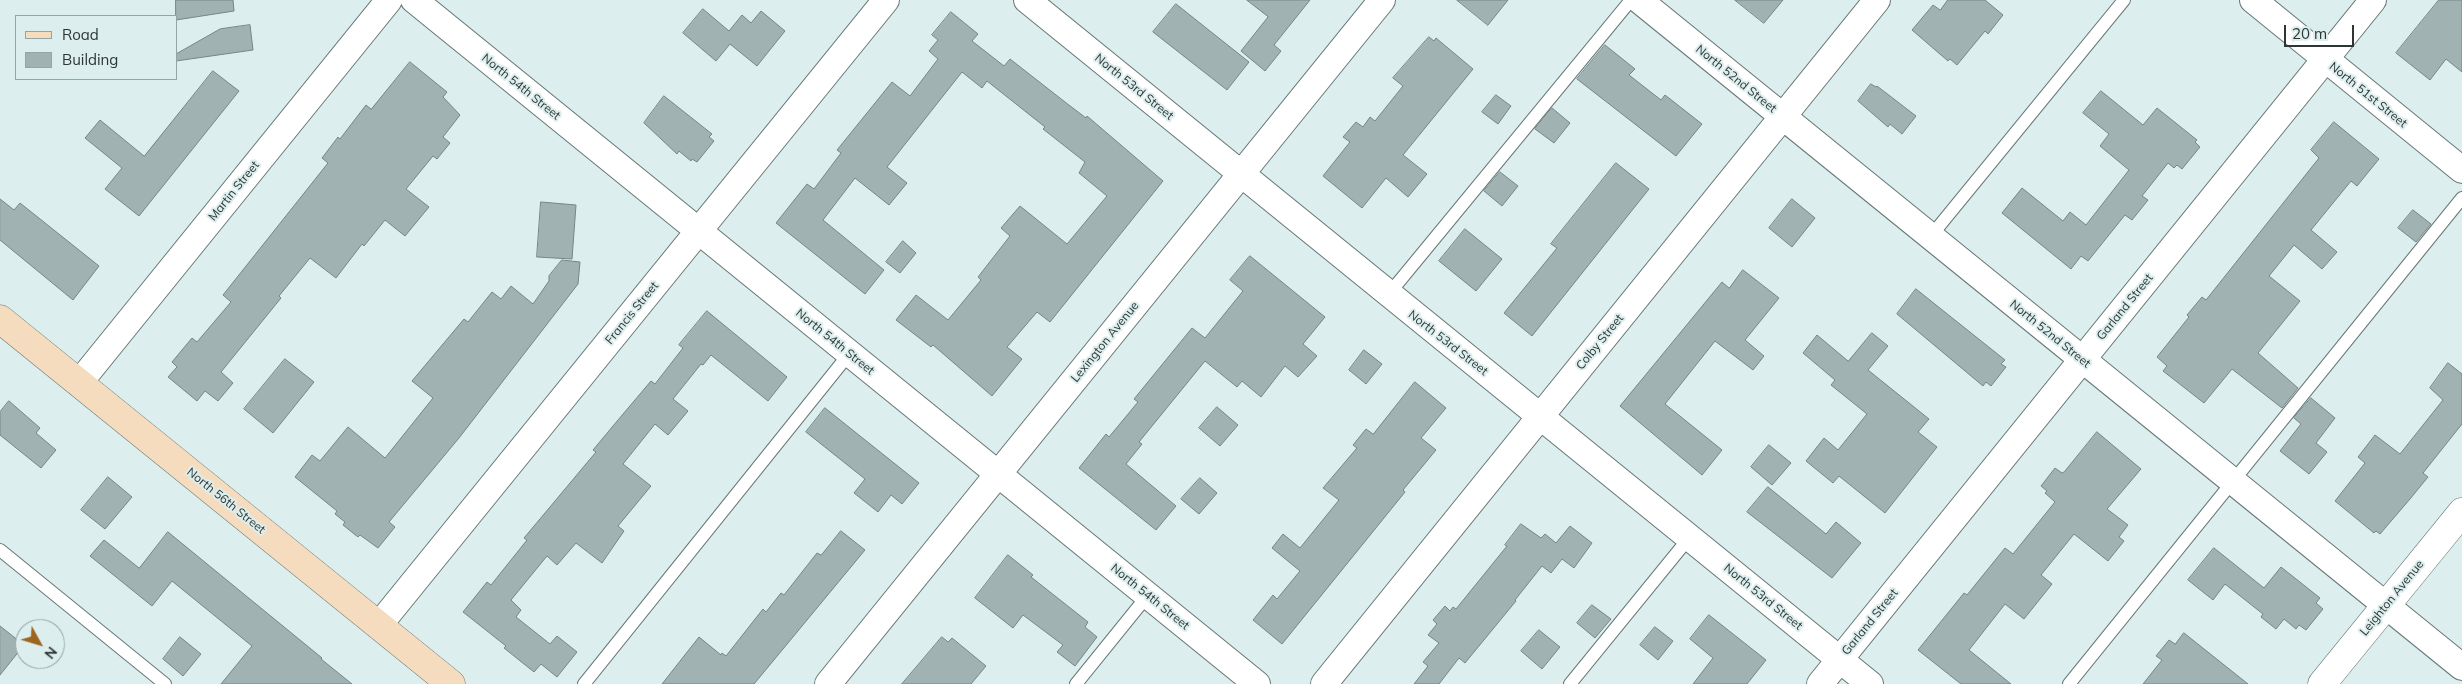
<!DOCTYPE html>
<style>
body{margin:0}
#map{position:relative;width:2462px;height:684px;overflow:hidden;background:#dceeed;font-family:Mulish,sans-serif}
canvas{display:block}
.legend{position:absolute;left:15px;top:15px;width:162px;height:65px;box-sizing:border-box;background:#dceeed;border:1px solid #96a4a3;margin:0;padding:6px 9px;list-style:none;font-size:15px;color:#2e3535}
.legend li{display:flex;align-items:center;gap:10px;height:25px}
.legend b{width:25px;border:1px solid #96a4a3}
.north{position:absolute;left:15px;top:619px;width:50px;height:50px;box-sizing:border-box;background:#dceeed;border:1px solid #96a4a3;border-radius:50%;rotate:129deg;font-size:14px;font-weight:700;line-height:20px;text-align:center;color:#2e3535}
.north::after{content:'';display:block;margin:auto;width:18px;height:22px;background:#9e6522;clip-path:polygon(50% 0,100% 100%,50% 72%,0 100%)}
.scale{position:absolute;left:2284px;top:25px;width:70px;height:22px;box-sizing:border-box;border:2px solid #2e3535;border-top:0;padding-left:6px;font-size:15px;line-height:18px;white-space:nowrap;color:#2e3535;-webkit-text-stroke:4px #dceeed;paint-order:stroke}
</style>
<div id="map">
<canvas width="2462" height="684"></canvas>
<ul class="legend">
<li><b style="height:6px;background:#f5dcbe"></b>Road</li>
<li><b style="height:14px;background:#a1b2b2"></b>Building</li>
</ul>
<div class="north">N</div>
<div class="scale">20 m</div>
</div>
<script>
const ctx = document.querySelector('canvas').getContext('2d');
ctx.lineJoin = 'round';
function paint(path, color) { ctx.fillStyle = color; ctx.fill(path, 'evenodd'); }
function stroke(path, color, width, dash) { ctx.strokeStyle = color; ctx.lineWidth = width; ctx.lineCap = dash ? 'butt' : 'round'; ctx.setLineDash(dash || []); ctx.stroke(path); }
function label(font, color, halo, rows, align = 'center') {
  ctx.font = font + ' Mulish,sans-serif'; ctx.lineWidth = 4; ctx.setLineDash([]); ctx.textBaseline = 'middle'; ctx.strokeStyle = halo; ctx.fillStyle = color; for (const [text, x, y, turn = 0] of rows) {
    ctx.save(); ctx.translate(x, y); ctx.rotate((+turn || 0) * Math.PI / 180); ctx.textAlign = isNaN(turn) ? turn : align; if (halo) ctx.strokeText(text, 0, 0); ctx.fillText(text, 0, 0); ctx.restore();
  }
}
const building = new Path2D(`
 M 176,0 L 233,0 L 234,11 L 176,20 Z
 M 1247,0 L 1310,0 L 1274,45 L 1281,51 L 1265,71 L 1241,51 L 1268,17 Z
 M 1457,0 L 1508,0 L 1488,25 Z
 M 1735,0 L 1783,0 L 1764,23 Z
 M 1948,0 L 1985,0 L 2003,15 L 1988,34 L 1985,31 L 1957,65 L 1950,59 L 1948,61 L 1912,30 L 1933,5 L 1940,10 Z
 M 2439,0 L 2462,0 L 2462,72 L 2446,59 L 2430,80 L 2396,53 Z
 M 1176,4 L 1249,62 L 1227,90 L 1153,32 Z
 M 703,9 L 729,31 L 742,15 L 751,23 L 761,11 L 785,31 L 757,66 L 730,44 L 716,61 L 683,33 Z
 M 951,12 L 978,34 L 972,41 L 1004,66 L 1010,59 L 1065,102 L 1086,118 L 1087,116 L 1163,181 L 1050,322 L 1037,312 L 1007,347 L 1022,359 L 992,396 L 933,345 L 931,347 L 896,320 L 916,295 L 948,320 L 981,280 L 978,277 L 1010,236 L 1001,228 L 1020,206 L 1067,244 L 1107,196 L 1079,173 L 1085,162 L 1043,129 L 1045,127 L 987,81 L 982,88 L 962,72 L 887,167 L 907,183 L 889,205 L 855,178 L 823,220 L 884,270 L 865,294 L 776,223 L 807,184 L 814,189 L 841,153 L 837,150 L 892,82 L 910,96 L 938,59 L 929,51 L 938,40 L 932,35 Z
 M 250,25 L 253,50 L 176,61 L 176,54 L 220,29 Z
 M 1429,37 L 1434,41 L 1436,38 L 1473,69 L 1403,155 L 1427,174 L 1408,197 L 1386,178 L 1362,208 L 1323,176 L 1350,142 L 1343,137 L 1356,122 L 1363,127 L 1370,117 L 1375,121 L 1403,86 L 1393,78 Z
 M 1605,45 L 1635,69 L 1629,75 L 1661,100 L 1665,95 L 1702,124 L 1676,156 L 1577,79 Z
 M 410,62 L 447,92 L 443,97 L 460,115 L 443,137 L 450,143 L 437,159 L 433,156 L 406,189 L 429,207 L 405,236 L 385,220 L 364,246 L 362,244 L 336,278 L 310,258 L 279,296 L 281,298 L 221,372 L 233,383 L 218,401 L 205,391 L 197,401 L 168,377 L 177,367 L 172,362 L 192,338 L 197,342 L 231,302 L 223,295 L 328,163 L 322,158 L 338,137 L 340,139 L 366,105 L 371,109 Z
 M 213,71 L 239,91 L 139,216 L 105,189 L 122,168 L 85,138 L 100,120 L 144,156 Z
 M 1871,84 L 1876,87 L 1877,86 L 1916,116 L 1902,134 L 1890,124 L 1888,127 L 1858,101 Z
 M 2101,91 L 2143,125 L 2157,108 L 2197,140 L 2195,142 L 2200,147 L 2182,169 L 2177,165 L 2174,168 L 2168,163 L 2142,196 L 2148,200 L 2132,220 L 2125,215 L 2088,261 L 2081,256 L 2071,269 L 2002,213 L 2022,188 L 2063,221 L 2070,212 L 2086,225 L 2129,170 L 2100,146 L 2109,134 L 2083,113 Z
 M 1496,95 L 1511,106 L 1498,124 L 1482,112 Z
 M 664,96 L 712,134 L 709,137 L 714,141 L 697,162 L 692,159 L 691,161 L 679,151 L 677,154 L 644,123 Z
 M 1552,108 L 1570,123 L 1554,143 L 1535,129 Z
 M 2334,122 L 2379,159 L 2357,186 L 2351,181 L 2311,230 L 2337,252 L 2322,269 L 2294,245 L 2269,276 L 2300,301 L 2258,353 L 2298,388 L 2282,408 L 2232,369 L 2204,403 L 2163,371 L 2167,366 L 2157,357 L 2189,317 L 2187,315 L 2202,297 L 2206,300 L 2319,158 L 2311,150 Z
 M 1616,163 L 1649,189 L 1532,336 L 1504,313 L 1557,248 L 1551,244 Z
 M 1500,172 L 1518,186 L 1502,206 L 1484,191 Z
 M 0,199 L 14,210 L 20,203 L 99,266 L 73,300 L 0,240 Z
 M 1792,199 L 1815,218 L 1792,247 L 1769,228 Z
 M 541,202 L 576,205 L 572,259 L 537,257 Z
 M 2413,210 L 2431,224 L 2416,242 L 2398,228 Z
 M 1465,229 L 1502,259 L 1476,291 L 1439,261 Z
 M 903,241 L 916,253 L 900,273 L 886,262 Z
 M 1250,256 L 1325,317 L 1303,344 L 1317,356 L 1298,377 L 1285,366 L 1261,397 L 1242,381 L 1237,387 L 1205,361 L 1139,442 L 1142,444 L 1126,464 L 1176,506 L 1156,530 L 1079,468 L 1106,434 L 1109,437 L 1138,402 L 1134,399 L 1192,328 L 1205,338 L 1243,291 L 1230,280 Z
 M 562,260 L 580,262 L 578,284 L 459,438 L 389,522 L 395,527 L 378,548 L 360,535 L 358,537 L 343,525 L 345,522 L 335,514 L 337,511 L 295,477 L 312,455 L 320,461 L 348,427 L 385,458 L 433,398 L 412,381 L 464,319 L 468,322 L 492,292 L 501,299 L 511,286 L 533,304 L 549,281 L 549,276 Z
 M 1743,270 L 1779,298 L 1745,340 L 1764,356 L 1753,370 L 1715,341 L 1665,404 L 1722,450 L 1702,475 L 1620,406 L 1722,282 L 1729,288 Z
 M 1916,289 L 2005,360 L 2001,364 L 2006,367 L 1991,386 L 1986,382 L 1983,386 L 1897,314 Z
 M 707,311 L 787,377 L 768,401 L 711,355 L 703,365 L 701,364 L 673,399 L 688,411 L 668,435 L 655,424 L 623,464 L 651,486 L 618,526 L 624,531 L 602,563 L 576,543 L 557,565 L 547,556 L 511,600 L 521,610 L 516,617 L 550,644 L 557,636 L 577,652 L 557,677 L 541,664 L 534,672 L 504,648 L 506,646 L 463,612 L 487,582 L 491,585 L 527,540 L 524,538 L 596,452 L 593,450 L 618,420 L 651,381 L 655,384 L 683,348 L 679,345 Z
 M 1872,333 L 1888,346 L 1868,370 L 1929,419 L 1918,432 L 1937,447 L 1885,513 L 1839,476 L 1833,483 L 1806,461 L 1824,438 L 1838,450 L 1867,414 L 1831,385 L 1835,380 L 1803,353 L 1817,335 L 1848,361 Z
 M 1364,350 L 1382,364 L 1366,384 L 1349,370 Z
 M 285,359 L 314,382 L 273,433 L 244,409 Z
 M 2448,363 L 2462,374 L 2462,424 L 2423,473 L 2428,477 L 2410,499 L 2380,534 L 2376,531 L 2374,533 L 2335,501 L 2365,463 L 2358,457 L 2375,435 L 2400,454 L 2443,400 L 2430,388 Z
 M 1415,382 L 1446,408 L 1421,438 L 1436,450 L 1403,490 L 1405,492 L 1282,644 L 1253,620 L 1273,595 L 1277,599 L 1300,571 L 1272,548 L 1283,534 L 1300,548 L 1339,500 L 1323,488 L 1357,448 L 1353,445 L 1366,429 L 1373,434 Z
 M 2311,398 L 2335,418 L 2316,443 L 2327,452 L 2309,474 L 2280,451 L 2301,424 L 2294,418 Z
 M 9,401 L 40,428 L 36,433 L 56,450 L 41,468 L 0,435 L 0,412 Z
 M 1217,407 L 1238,425 L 1220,446 L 1199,428 Z
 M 825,408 L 919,483 L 902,504 L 891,495 L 878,512 L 854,493 L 865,479 L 806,432 Z
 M 2097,432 L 2141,469 L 2107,509 L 2128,525 L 2119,537 L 2124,541 L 2108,561 L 2074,534 L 2041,575 L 2052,584 L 2024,619 L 2005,604 L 1969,650 L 2011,684 L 1961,684 L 1918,650 L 1964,593 L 1967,595 L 2005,548 L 2013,554 L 2055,502 L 2045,493 L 2047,491 L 2041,486 L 2055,468 L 2062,473 L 2064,472 Z
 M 1769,445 L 1791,463 L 1772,485 L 1751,467 Z
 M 108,477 L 132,497 L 105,529 L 81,510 Z
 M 1200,478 L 1217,493 L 1199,514 L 1181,499 Z
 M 1768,487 L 1826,534 L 1836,522 L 1861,543 L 1832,578 L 1747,512 Z
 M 1521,524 L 1541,538 L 1545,534 L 1556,543 L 1570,526 L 1592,543 L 1574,568 L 1562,559 L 1551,573 L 1542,566 L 1515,600 L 1516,601 L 1465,663 L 1459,658 L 1439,684 L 1414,684 L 1428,666 L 1423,662 L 1439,643 L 1428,635 L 1437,624 L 1433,620 L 1445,606 L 1450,611 L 1453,607 L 1456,609 L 1507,546 L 1505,545 Z
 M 841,531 L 865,550 L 754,684 L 662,684 L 699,637 L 721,655 L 722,653 L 726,656 L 763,609 L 766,612 L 781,593 L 784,595 L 817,553 L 821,555 Z
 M 168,532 L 322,658 L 321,659 L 352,684 L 221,684 L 252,646 L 172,581 L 152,606 L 90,556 L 104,540 L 139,568 Z
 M 2214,548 L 2264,588 L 2281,567 L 2320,598 L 2316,603 L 2323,609 L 2306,630 L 2299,625 L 2296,629 L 2284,619 L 2276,629 L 2261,617 L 2263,614 L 2225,584 L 2213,600 L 2188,580 Z
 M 1008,555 L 1033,575 L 1031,577 L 1088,622 L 1085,627 L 1097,637 L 1075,666 L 1057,652 L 1063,645 L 1023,615 L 1013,628 L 975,598 Z
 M 1592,605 L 1611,619 L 1595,638 L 1577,623 Z
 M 1709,615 L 1766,660 L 1747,684 L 1693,684 L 1713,658 L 1690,639 Z
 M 0,626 L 24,645 L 0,675 Z
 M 1655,627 L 1673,641 L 1658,660 L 1640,645 Z
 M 1539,630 L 1560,647 L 1542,669 L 1521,651 Z
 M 2184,633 L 2248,684 L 2143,684 L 2162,660 L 2156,656 L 2169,640 L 2175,644 Z
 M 180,637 L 201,654 L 183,676 L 163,659 Z
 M 942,637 L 948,642 L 952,638 L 986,666 L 971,684 L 902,684 Z`);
paint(building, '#a1b2b2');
stroke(building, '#758685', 1);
const service = new Path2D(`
 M 1931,236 L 2124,0
 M 1388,295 L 1631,0
 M 0,550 L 165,684
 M 584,684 L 849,354
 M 1076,684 L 1148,595
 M 1570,684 L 1689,538
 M 2069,684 L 2462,198`);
const minor = new Path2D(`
 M 414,0 L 1257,684
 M 1027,0 L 1870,684
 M 1639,0 L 2462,667
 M 2253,0 L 2462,170
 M 79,383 L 389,0
 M 379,625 L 886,0
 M 828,684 L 1382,0
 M 1324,684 L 1877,0
 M 1820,684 L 2373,0`);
const tertiary = new Path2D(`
 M 2322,684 L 2462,512`);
const secondary = new Path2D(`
 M 0,319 L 451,684`);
stroke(service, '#677877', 14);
stroke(minor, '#677877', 28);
stroke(tertiary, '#677877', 29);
stroke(secondary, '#677877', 29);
stroke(service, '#fff', 12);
stroke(minor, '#fff', 26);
stroke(tertiary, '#fff', 28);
stroke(secondary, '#f5dcbe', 28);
label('12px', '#2e3535', '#dceeed', [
 ["North 52nd Street",1736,79,39],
 ["North 54th Street",521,87,39],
 ["North 53rd Street",1134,87,39],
 ["North 51st Street",2368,95,39],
 ["Martin Street",234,191,-51],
 ["Garland Street",2125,307,-51],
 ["Francis Street",632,313,-51],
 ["North 52nd Street",2050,334,39],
 ["North 54th Street",835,342,39],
 ["Lexington Avenue",1105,342,-51],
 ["Colby Street",1600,342,-51],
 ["North 53rd Street",1448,343,38],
 ["North 56th Street",226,501,39],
 ["North 54th Street",1150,597,39],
 ["North 53rd Street",1763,597,39],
 ["Leighton Avenue",2392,598,-51],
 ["Garland Street",1870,622,-51]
]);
</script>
